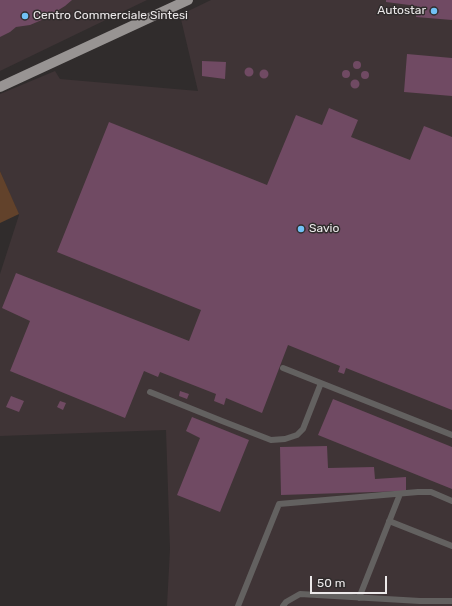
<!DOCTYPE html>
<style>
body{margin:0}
#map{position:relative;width:452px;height:606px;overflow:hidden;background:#302c2c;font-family:Rubik,sans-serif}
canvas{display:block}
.scale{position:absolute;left:310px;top:576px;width:77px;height:18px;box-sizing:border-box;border:2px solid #ece9ea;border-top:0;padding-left:5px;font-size:12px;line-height:14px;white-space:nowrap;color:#ece9ea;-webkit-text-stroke:3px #302c2c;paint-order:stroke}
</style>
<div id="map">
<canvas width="452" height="606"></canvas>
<div class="scale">50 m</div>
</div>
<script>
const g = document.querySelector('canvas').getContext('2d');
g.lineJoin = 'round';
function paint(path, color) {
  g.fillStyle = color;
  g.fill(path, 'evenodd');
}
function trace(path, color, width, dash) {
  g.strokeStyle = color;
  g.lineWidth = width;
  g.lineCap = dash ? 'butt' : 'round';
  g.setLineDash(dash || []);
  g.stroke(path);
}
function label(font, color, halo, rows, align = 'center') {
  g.font = font + ' Rubik,sans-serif';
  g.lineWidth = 3;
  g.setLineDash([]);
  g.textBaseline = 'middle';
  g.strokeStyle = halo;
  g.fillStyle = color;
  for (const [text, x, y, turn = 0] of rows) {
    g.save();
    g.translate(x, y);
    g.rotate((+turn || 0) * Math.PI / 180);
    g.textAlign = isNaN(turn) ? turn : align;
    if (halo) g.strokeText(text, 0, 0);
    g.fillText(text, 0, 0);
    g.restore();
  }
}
paint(new Path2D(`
 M 0,0 L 147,0 L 0,71 Z
 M 211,0 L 452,0 L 452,606 L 167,606 L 170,549 L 166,430 L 0,436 L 0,274 L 19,215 L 0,171 L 0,94 L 55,71 L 60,79 L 198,91 L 180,15 Z`), '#3f3436');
paint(new Path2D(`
 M 0,171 L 19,214 L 0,223 Z`), '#62422b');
paint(new Path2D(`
 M 0,0 L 72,0 L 65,6 L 44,19 L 30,25 L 16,27 L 10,32 L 0,37 Z
 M 386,0 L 452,0 L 452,20 L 416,17 L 417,6 L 386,2 Z
 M 407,54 L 452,58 L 452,96 L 404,92 Z
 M353 65a4 4 0 1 1 8 0a4 4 0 1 1-8 0Z
 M 202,61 L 226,62 L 225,79 L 202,76 Z
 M244.5 72a4.5 4.5 0 1 1 9 0a4.5 4.5 0 1 1-9 0Z
 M259.5 74a4.5 4.5 0 1 1 9 0a4.5 4.5 0 1 1-9 0Z
 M342 74a4 4 0 1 1 8 0a4 4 0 1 1-8 0Z
 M361 75a4 4 0 1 1 8 0a4 4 0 1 1-8 0Z
 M350.5 84a4.5 4.5 0 1 1 9 0a4.5 4.5 0 1 1-9 0Z
 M 329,108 L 358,120 L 351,137 L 410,160 L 424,126 L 452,137 L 452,410 L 346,368 L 344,374 L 338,372 L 340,366 L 288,345 L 262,413 L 226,398 L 224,405 L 214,401 L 216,394 L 160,372 L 158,377 L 144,371 L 125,418 L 10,371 L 30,321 L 2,308 L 16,273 L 189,341 L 201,310 L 57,252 L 109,122 L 267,185 L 296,115 L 322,125 Z
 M 180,391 L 189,394 L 187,399 L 179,396 Z
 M 11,396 L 24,401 L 19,412 L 6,407 Z
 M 333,399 L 452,447 L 452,489 L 318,435 Z
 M 60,401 L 66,403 L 63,410 L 57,407 Z
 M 192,417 L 249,440 L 220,512 L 177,495 L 200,438 L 186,431 Z
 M 327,446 L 328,468 L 374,467 L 375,479 L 406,477 L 406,491 L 281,495 L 280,447 Z`), '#704a63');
trace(new Path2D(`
 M 283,368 L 452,435
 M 150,392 L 222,421 L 271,440 L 285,439 L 297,435 L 303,429 L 321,383
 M 389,521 L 452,546
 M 359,598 L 400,494
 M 238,606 L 279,504 L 418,492 L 431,492 L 452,501
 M 283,606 L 286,602 L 300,594 L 420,601 L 452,601`), '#636160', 6);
trace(new Path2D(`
 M 0,87 L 188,0`), '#989493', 10);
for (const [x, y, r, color] of [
 [434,11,4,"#71c1f5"],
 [25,16,4,"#71c1f5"],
 [301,229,4,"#71c1f5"]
]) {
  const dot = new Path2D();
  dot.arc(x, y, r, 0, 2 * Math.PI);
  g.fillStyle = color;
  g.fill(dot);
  trace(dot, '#302c2c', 1.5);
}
label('12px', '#ece9ea', '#302c2c', [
 ["Autostar",426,11,"right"],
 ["Centro Commerciale Sintesi",33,16],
 ["Savio",309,229]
], 'left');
</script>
